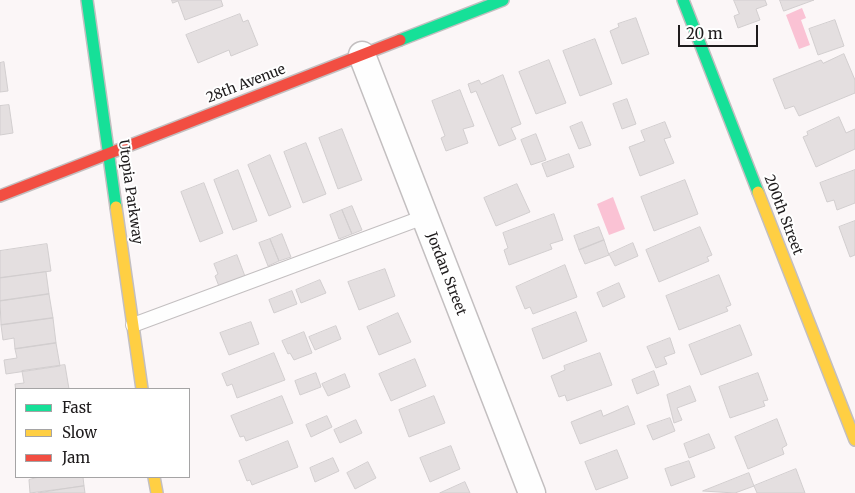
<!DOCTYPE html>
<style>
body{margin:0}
#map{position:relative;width:855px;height:493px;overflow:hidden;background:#fbf6f7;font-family:Merriweather,serif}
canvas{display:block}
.legend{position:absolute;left:15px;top:388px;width:175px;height:90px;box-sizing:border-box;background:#fff;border:1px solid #a5a4a5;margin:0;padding:6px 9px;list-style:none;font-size:15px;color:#1f1c1d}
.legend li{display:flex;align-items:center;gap:10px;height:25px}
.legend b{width:25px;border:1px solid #a5a4a5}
.scale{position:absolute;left:678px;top:25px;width:80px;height:22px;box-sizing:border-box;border:2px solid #1f1c1d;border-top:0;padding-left:6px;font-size:15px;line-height:18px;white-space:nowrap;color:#1f1c1d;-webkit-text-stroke:4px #fff;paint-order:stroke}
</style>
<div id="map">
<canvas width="855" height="493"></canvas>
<ul class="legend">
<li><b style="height:6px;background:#16e098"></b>Fast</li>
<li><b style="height:6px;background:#ffcf43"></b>Slow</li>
<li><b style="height:6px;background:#f24e42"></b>Jam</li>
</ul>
<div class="scale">20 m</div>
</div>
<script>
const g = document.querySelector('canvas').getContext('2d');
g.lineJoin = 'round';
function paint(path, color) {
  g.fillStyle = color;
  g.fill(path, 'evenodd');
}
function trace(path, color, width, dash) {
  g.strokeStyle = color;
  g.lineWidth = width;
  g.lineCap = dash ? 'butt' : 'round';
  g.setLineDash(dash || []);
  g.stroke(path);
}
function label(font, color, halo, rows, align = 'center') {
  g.font = font + ' Merriweather,serif';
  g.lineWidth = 4;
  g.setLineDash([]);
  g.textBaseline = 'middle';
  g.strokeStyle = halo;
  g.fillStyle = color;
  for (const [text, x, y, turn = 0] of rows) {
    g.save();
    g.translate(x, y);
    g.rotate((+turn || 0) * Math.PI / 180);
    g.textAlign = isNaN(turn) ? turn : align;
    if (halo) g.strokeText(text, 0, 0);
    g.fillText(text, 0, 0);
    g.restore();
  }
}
paint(new Path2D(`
 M 802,8 L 806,18 L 801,20 L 810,45 L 799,49 L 786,15 Z
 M 613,197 L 625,229 L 609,235 L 597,204 Z`), '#fac2d4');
const building = new Path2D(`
 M 172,0 L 221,0 L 223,6 L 185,20 L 178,1 L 173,3 Z
 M 734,0 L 765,0 L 767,5 L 756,9 L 760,20 L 738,28 L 734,16 L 739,14 Z
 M 780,0 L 814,0 L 784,11 Z
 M 240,14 L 243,22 L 248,20 L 258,45 L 231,56 L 229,50 L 198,63 L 186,35 Z
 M 636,18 L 649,54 L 622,64 L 610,31 L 619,27 L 618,24 Z
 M 835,20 L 844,46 L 818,55 L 809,29 Z
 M 595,39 L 612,84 L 580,96 L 563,51 Z
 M 844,54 L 855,80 L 855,93 L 799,116 L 794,106 L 785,109 L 773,79 L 821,60 L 823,63 Z
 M 549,60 L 566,103 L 536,114 L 519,72 Z
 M 4,62 L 8,91 L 0,92 L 0,63 Z
 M 503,75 L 521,124 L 511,128 L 516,139 L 499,146 L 476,91 L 471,93 L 468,84 L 479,80 L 481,84 Z
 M 460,90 L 474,126 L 463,129 L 468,143 L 446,151 L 441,138 L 445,136 L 432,101 Z
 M 627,99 L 636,124 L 622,129 L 613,104 Z
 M 9,105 L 13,133 L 0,135 L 0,106 Z
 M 839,117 L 846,133 L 855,129 L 855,149 L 816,167 L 803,137 L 808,135 L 807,132 Z
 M 582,122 L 591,145 L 579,149 L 570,127 Z
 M 665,122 L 671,137 L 664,139 L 674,163 L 640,176 L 629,147 L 645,141 L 641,131 Z
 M 342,129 L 362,180 L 338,189 L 319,138 Z
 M 536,134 L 546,160 L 531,165 L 521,140 Z
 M 306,143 L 326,194 L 303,203 L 284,152 Z
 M 569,154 L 574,167 L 547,177 L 542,164 Z
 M 270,155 L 291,207 L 269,216 L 248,165 Z
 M 238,170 L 257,221 L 233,230 L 214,180 Z
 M 855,170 L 855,203 L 837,210 L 834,200 L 827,202 L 820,183 Z
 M 685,180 L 698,214 L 654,231 L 641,197 Z
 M 204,183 L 223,233 L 200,242 L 181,192 Z
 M 517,184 L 530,212 L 496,226 L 484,198 Z
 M 352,206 L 362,230 L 352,234 L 342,210 Z
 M 342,210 L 352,234 L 339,239 L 330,215 Z
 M 554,214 L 563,240 L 550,244 L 552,249 L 509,265 L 504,250 L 508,248 L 503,233 Z
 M 855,221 L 855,255 L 850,257 L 839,227 Z
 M 599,227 L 604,240 L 579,250 L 574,236 Z
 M 700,227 L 712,255 L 707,257 L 709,261 L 659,282 L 646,250 Z
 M 282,234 L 291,257 L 279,261 L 270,239 Z
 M 270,239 L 279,261 L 268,266 L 259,243 Z
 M 604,240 L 609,255 L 585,264 L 579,250 Z
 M 633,243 L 638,256 L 615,266 L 609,254 Z
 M 47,244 L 51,271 L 0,278 L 0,251 Z
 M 237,255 L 246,279 L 220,289 L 215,276 L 218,274 L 214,264 Z
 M 565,265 L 577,297 L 533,314 L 530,307 L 525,309 L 516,287 Z
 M 385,269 L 395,296 L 359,310 L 348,282 Z
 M 46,272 L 49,294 L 0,301 L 0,278 Z
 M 719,275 L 731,305 L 726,307 L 728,311 L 679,330 L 666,296 Z
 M 320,280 L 326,293 L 301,303 L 296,290 Z
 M 619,283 L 625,297 L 603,307 L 597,293 Z
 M 292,291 L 297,304 L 274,313 L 269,300 Z
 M 49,294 L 53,318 L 1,325 L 0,301 Z
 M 576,312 L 587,341 L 543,359 L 532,329 Z
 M 398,313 L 411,342 L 379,355 L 367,327 Z
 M 53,318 L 56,343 L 15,349 L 14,338 L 3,340 L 1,325 Z
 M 251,322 L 259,344 L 229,355 L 220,333 Z
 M 740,325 L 752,355 L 701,375 L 689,345 Z
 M 336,326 L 341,339 L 315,350 L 309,337 Z
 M 304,332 L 312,353 L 294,360 L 290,353 L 288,354 L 282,341 Z
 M 670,338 L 675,353 L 664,357 L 667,364 L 656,368 L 647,347 Z
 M 56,343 L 60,366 L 6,374 L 4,360 L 17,358 L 15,349 Z
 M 274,353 L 285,380 L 237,398 L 232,384 L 227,386 L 222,374 Z
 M 600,353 L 612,385 L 567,401 L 565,395 L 559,397 L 551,376 L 565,370 L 564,366 Z
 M 415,359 L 426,386 L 391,401 L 379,374 Z
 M 65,365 L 69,389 L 16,389 L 16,393 L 15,384 L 24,383 L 22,371 Z
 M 654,371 L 659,385 L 637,394 L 632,380 Z
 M 316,373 L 321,387 L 300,395 L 295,381 Z
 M 758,373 L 768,400 L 763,401 L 765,406 L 730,418 L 719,387 Z
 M 345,374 L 350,387 L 328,396 L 322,384 Z
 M 690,386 L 696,401 L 677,408 L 682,420 L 674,423 L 667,395 Z
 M 282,396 L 293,423 L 246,441 L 244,436 L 240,437 L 231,416 Z
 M 434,396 L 445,423 L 409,437 L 399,410 Z
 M 628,406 L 635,424 L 580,444 L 571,422 L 601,410 L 603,416 Z
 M 327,416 L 332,427 L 311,437 L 306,425 Z
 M 670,418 L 675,431 L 653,440 L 647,426 Z
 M 777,419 L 787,445 L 782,448 L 784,454 L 748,469 L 735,437 Z
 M 356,420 L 362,433 L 340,443 L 334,430 Z
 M 709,434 L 715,448 L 689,458 L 684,444 Z
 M 288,441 L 298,467 L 252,485 L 250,480 L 247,481 L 239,461 Z
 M 451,446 L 460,469 L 430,482 L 420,458 Z
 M 617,450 L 628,478 L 596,490 L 585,462 Z
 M 333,458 L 339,471 L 315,482 L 310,468 Z
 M 689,461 L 695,477 L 671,486 L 665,469 Z
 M 368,462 L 376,478 L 355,489 L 347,473 Z
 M 796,469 L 805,493 L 757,493 L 754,486 Z
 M 749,473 L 754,486 L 735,493 L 703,491 Z
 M 39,477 L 83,477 L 84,486 L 30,493 L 29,480 Z
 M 465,482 L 470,493 L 440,493 Z
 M 84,486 L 85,493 L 38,493 Z`);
paint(building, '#e4dfe0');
trace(building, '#d2cecf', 1);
const lane = new Path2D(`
 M 133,325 L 424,217`);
const street = new Path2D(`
 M 362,55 L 532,493`);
const fast = new Path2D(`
 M 87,0 L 116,207
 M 683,0 L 758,192
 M 400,40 L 503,0`);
const slow = new Path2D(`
 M 758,192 L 855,440
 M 116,207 L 142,389
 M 154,477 L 157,493`);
const jam = new Path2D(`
 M 0,196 L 400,40`);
trace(lane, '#c3bfc0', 16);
trace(street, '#c3bfc0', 29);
trace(fast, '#c3bfc0', 14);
trace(slow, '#c3bfc0', 14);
trace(jam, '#c3bfc0', 14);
trace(lane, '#fefefe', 14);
trace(street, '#fefefe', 26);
trace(fast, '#16e098', 11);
trace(slow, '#ffcf43', 11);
trace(jam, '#f24e42', 11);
label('14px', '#1f1c1d', '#fff', [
 ["28th Avenue",246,84,-21],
 ["Utopia Parkway",130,192,82],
 ["200th Street",783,215,69],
 ["Jordan Street",446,274,69]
]);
</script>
